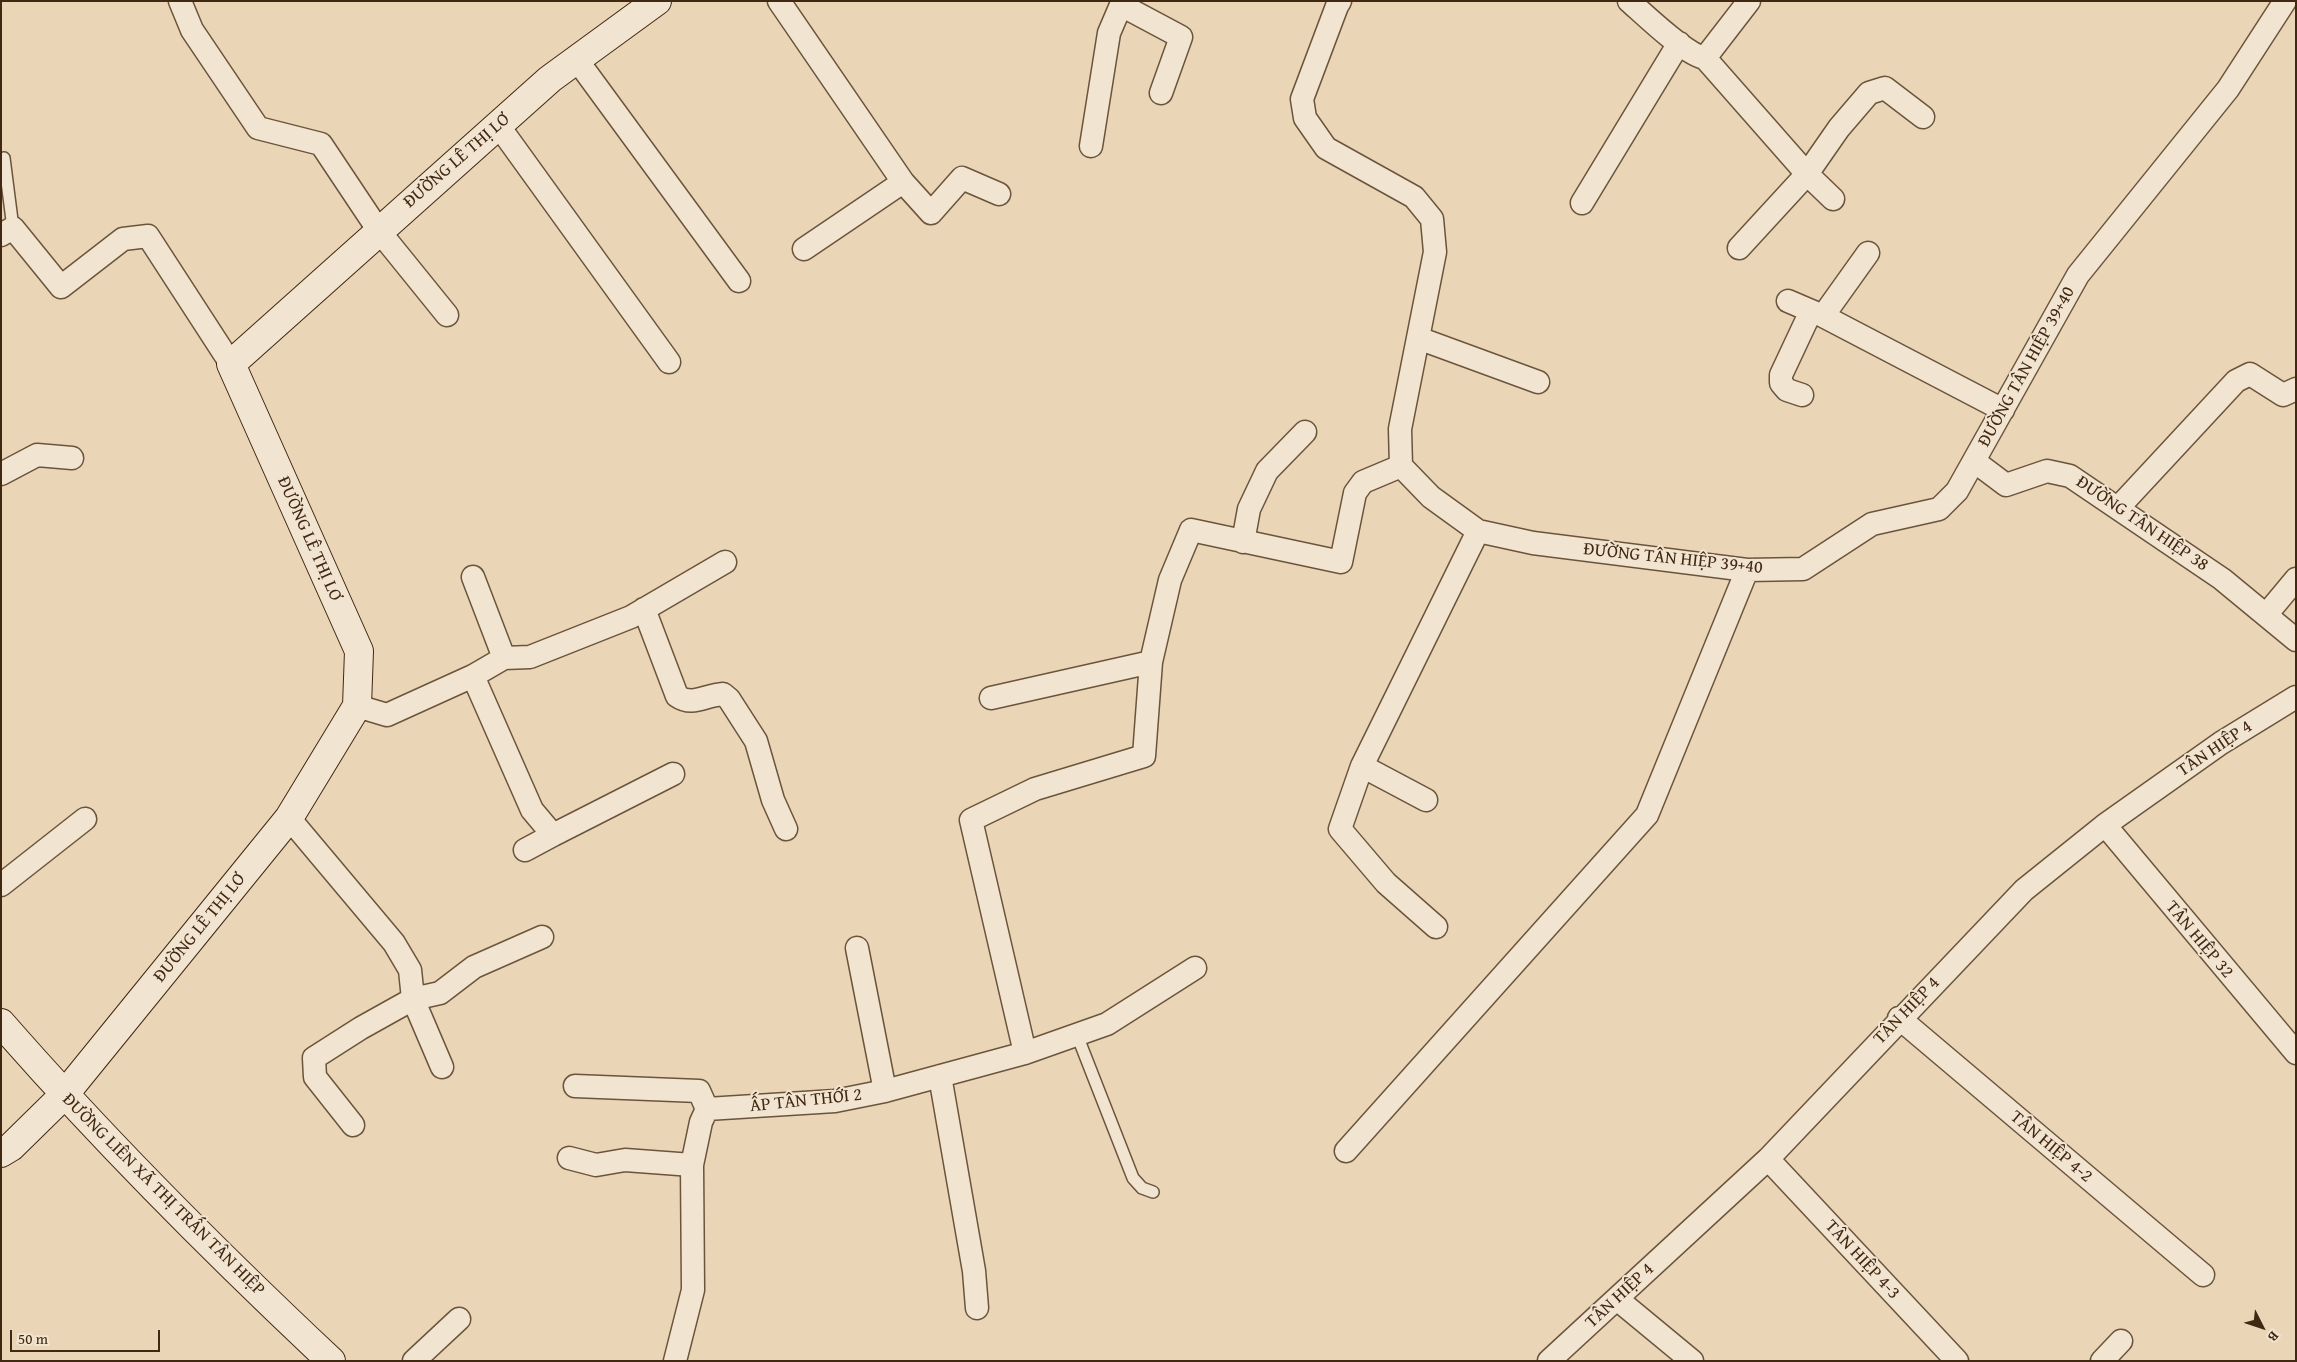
<!DOCTYPE html>
<meta charset="utf-8">
<style>
body{margin:0}
#map{position:relative;width:2297px;height:1362px;overflow:hidden;background:#ead6b6;font-family:"Gentium Book Plus",serif}
canvas{display:block}
.frame{position:absolute;inset:0;border:2px solid #412813;pointer-events:none}
.north{position:absolute;left:2237px;top:1302px;width:50px;height:50px;-webkit-text-stroke:4px #f1e4d0;paint-order:stroke;rotate:131deg;font-size:14px;font-weight:700;line-height:20px;text-align:center;color:#412813}
.north::after{content:'';display:block;margin:auto;width:18px;height:22px;background:#412813;clip-path:polygon(50% 0,100% 100%,50% 72%,0 100%)}
.scale{position:absolute;left:10px;top:1330px;width:150px;height:22px;box-sizing:border-box;border:2px solid #412813;border-top:0;padding-left:6px;font-size:15px;line-height:18px;white-space:nowrap;color:#412813;-webkit-text-stroke:4px #f1e4d0;paint-order:stroke}
</style>
<div id="map">
<canvas width="2297" height="1362"></canvas>
<div class="frame"></div>
<div class="north">B</div>
<div class="scale">50 m</div>
</div>
<script>
const g = document.querySelector('canvas').getContext('2d');
g.lineJoin = 'round';
function trace(path, color, width, dash) {
  g.strokeStyle = color;
  g.lineWidth = width;
  g.lineCap = dash ? 'butt' : 'round';
  g.setLineDash(dash || []);
  g.stroke(path);
}
function label(font, color, halo, rows, align = 'center') {
  g.font = font + ' "Gentium Book Plus",serif';
  g.lineWidth = 4;
  g.setLineDash([]);
  g.textBaseline = 'middle';
  g.strokeStyle = halo;
  g.fillStyle = color;
  for (const [text, x, y, turn = 0] of rows) {
    g.save();
    g.translate(x, y);
    g.rotate((+turn || 0) * Math.PI / 180);
    g.textAlign = isNaN(turn) ? turn : align;
    if (halo) g.strokeText(text, 0, 0);
    g.fillText(text, 0, 0);
    g.restore();
  }
}
const lane = new Path2D(`
 M 4,158 L 13,228
 M 1077,1035 L 1133,1178 L 1142,1188 L 1153,1192`);
const street = new Path2D(`
 M 180,1 L 192,30 L 258,128 L 321,144 L 379,231 L 447,315
 M 779,1 L 903,182 L 931,213 L 962,178 L 999,194
 M 1340,1 L 1337,6 L 1302,99 L 1305,118 L 1326,148 L 1414,197 L 1432,219 L 1435,252 L 1400,429 L 1401,466 L 1431,497 L 1478,531 L 1533,543 L 1747,570 L 1803,569 L 1872,524 L 1939,509 L 1957,491 L 2078,275 L 2228,89 L 2285,1
 M 1629,1 C 1645,15 1686,55 1705,58 L 1749,1
 M 1705,58 L 1807,174 L 1833,199
 M 577,60 L 739,281
 M 498,125 L 669,362
 M 1091,146 L 1109,33 L 1121,5 L 1181,37 L 1161,93
 M 1582,203 L 1679,43
 M 1,235 L 13,228 L 61,287 L 123,239 L 148,236 L 231,364
 M 1739,248 L 1807,174 L 1839,128 L 1869,93 L 1885,88 L 1923,117
 M 804,249 L 903,182
 M 1788,301 L 1823,316 L 2003,410
 M 1823,316 L 1868,253
 M 1418,338 L 1538,382
 M 1802,395 L 1787,390 L 1781,383 L 1781,375 L 1811,311
 M 1974,461 L 2006,485 L 2047,471 L 2070,476 L 2222,579 L 2296,640
 M 1,474 L 37,455 L 72,458
 M 2118,508 L 2236,381 L 2250,374 L 2283,395 L 2296,389
 M 1243,542 L 1249,509 L 1267,471 L 1305,432
 M 644,609 L 677,696 C 693,707 705,695 723,694 L 729,699 L 756,741 L 773,800 L 786,829
 M 2266,615 L 2296,579
 M 504,658 L 530,657 L 631,617 L 725,562
 M 473,676 L 532,810 L 553,835 L 673,774
 M 991,698 L 1151,662
 M 357,706 L 387,715 L 473,676 L 504,658 L 473,577
 M 1362,766 L 1426,800
 M 289,818 L 394,943 L 410,970 L 413,999 L 442,1067
 M 2105,825 L 2296,1053
 M 525,850 L 553,835
 M 1,885 L 85,819
 M 1436,927 L 1386,883 L 1340,829 L 1362,766 L 1478,531
 M 857,948 L 885,1091
 M 1899,1018 L 2203,1275
 M 1025,1053 L 971,820 L 1035,789 L 1144,756 L 1151,662 L 1170,580 L 1191,530 L 1341,562 L 1355,493 L 1363,482 L 1401,466
 M 940,1076 L 974,1271 L 977,1308
 M 575,1086 L 699,1091 L 707,1109
 M 353,1125 L 315,1077 L 314,1058 L 361,1028 L 413,999 L 440,993 L 474,967 L 542,937
 M 1346,1151 L 1647,815 L 1747,570
 M 569,1158 L 596,1165 L 625,1160 L 692,1165
 M 1768,1159 L 1957,1361
 M 1617,1299 L 1692,1361
 M 414,1361 L 459,1319
 M 675,1361 L 693,1290 L 692,1165 L 701,1122 L 707,1109 L 835,1101 L 885,1091 L 1025,1053 L 1107,1024 L 1195,968
 M 1549,1361 L 1768,1159 L 2024,890 L 2105,825 L 2221,743 L 2296,697
 M 2102,1361 L 2121,1341`);
const secondary = new Path2D(`
 M 1,1023 C 105,1142 216,1253 331,1361
 M 1,1153 L 11,1147 L 64,1095 L 289,818 L 357,706 L 359,651 L 231,364 L 550,79 L 657,1`);
trace(lane, '#6b543c', 14);
trace(street, '#6b543c', 25);
trace(secondary, '#412813', 30);
trace(lane, '#f1e4d0', 11);
trace(street, '#f1e4d0', 22);
trace(secondary, '#f1e4d0', 28);
label('18px', '#412813', '#f1e4d0', [
 ["ĐƯỜNG LÊ THỊ LƠ",457,161,-41],
 ["ĐƯỜNG TÂN HIỆP 39+40",2027,367,-61],
 ["ĐƯỜNG TÂN HIỆP 38",2142,524,34],
 ["ĐƯỜNG LÊ THỊ LƠ",309,539,66],
 ["ĐƯỜNG TÂN HIỆP 39+40",1673,559,6],
 ["TÂN HIỆP 4",2215,749,-34],
 ["ĐƯỜNG LÊ THỊ LƠ",200,928,-51],
 ["TÂN HIỆP 32",2199,940,50],
 ["TÂN HIỆP 4",1907,1011,-46],
 ["ẤP TÂN THỚI 2",806,1101,-6],
 ["TÂN HIỆP 4-2",2051,1147,40],
 ["ĐƯỜNG LIÊN XÃ THỊ TRẤN TÂN HIỆP",163,1195,45],
 ["TÂN HIỆP 4-3",1862,1260,47],
 ["TÂN HIỆP 4",1620,1296,-43]
]);
</script>
